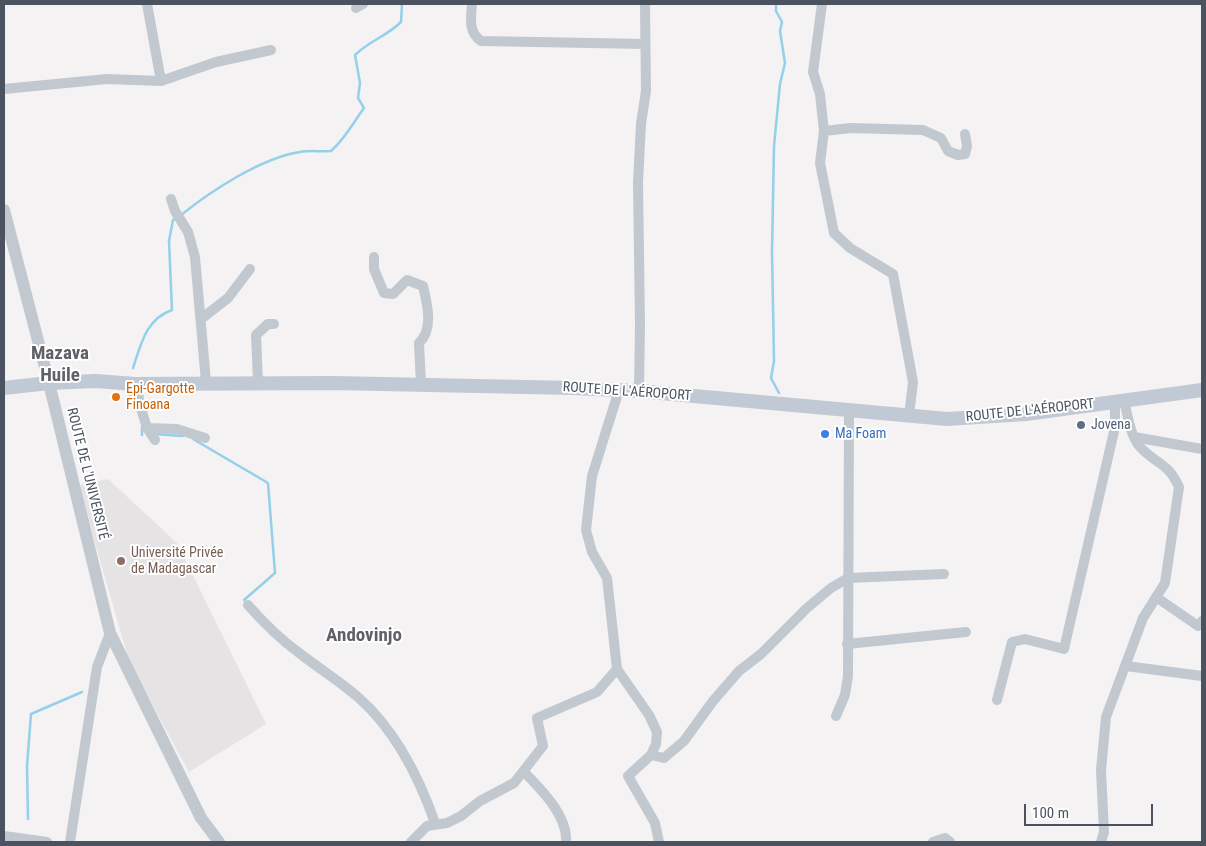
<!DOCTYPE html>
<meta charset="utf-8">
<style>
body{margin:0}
#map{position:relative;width:1206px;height:846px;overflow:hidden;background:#f4f2f2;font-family:"Roboto Condensed",sans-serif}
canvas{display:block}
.frame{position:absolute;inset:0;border:5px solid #4a535f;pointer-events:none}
.scale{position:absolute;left:1024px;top:804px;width:129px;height:22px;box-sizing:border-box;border:2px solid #4a535f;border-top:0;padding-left:6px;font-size:15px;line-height:18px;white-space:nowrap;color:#4a535f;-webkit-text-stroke:4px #fff;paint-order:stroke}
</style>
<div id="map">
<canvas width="1206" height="846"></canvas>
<div class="frame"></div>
<div class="scale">100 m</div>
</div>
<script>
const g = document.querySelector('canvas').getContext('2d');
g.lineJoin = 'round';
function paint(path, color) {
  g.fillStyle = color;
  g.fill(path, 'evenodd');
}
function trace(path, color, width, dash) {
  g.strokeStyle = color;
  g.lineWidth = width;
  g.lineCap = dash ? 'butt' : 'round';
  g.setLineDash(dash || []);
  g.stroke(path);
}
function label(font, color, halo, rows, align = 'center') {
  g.font = font + ' "Roboto Condensed",sans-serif';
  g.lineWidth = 4;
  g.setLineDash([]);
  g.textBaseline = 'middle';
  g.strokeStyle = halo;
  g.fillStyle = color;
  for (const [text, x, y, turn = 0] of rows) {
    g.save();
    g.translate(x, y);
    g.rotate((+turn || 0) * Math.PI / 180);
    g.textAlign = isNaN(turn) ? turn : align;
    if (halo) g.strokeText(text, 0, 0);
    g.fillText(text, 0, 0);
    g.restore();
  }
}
paint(new Path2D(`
 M 108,479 L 177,543 L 266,724 L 189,772 L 130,664 L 87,516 L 80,485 Z`), '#e5e3e4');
trace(new Path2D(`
 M 776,4 L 776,11 L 782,22 L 780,31 L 785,63 L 780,84 L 774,146 L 772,252 L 774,361 L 771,378 L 779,393
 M 181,215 C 211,191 261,158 300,152 C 310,150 321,152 331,151 C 345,139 353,123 364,108 L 358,98 L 360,83 L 355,55 C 369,41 387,36 401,22 L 402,4
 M 133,368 C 141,344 146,319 172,310 L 169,241 L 173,220 L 176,218
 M 130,395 L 137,410
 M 154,434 L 183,436
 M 142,435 L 142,427
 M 193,439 L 268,483 L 275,573 L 244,600
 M 28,819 L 27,766 L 31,714 L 82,692`), '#94d0e9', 2.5);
trace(new Path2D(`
 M 147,4 L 161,81
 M 472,4 C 471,18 468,32 481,41 L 645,44
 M 822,4 L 813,72 L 820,94 L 824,131 L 820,163 L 834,233 L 850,248 L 893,274 L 913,382 L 909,416
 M 356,8 L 363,4
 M 4,89 L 107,79 L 161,81 L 216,62 L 271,50
 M 824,131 L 851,128 L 923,130 L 941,138 L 948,151 L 958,155 L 965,154 L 967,146 L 965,134
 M 171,199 L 175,211 L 188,232 L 195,257 L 206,382
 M 374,257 L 374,269 L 384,293 L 393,294 L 407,280 L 423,286 C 427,303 434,329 419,343 L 421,384
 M 201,319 L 228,298 L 250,269
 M 258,383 L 256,335 L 268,324 L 274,324
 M 138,384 L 139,402 L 147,428 L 177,429 L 205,438
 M 619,390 L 592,476 L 586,530 L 592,552 L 607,578 L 617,669 L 649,715 L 657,732 L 656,744 L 651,755 L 628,776 L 655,823 L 659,842
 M 639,391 L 640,325 L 638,182 L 641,124 L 646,91 L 645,4
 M 147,428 L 155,440
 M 1134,437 L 1202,449
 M 1156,597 L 1198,626 L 1202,621
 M 248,605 C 263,622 280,639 298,652 C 318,668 340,681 359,698 C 396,731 419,777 435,823
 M 847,644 L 966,632
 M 1126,666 L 1202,676
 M 997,700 L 1012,642 L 1025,639 L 1064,649 L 1115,427 L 1115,402
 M 836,716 L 845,695 L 848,676 L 849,411
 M 651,755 L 664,758 L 684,741 L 713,701 L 739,671 L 761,654 L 807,608 L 831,588 L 848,578 L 944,574
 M 524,772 C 541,789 568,816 566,842
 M 4,836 L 47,842
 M 70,842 L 97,667 L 110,633
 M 411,842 L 427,826 L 447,823 L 461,816 L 480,801 L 514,783 L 543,746 L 537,718 L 597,692 L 617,669
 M 933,842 L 945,838 L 950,842
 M 1101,842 L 1104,832 L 1101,770 L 1106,717 L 1143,618 L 1165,583 L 1179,487 C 1168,463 1158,465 1141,448 C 1130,437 1128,415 1124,401`), '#c1c8d0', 10);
trace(new Path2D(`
 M 4,210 L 49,383 L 110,633 L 201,818 L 219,842`), '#c1c8d0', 12);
trace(new Path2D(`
 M 4,388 L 49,383 L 96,381 L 135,384 L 333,383 L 574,388 L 639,391 L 947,419 L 1026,414 L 1202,390`), '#c1c9d4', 14);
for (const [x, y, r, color] of [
 [116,397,5,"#e8710a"],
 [1081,425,5,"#5c6f8a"],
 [825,434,5,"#3f7fe0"],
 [121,561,5,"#8d6e63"]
]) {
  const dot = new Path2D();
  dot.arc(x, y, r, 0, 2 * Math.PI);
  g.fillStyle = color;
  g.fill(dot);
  trace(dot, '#fff', 2);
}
label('14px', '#c56008', '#fff', [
 ["Epi-Gargotte",126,389],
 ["Finoana",126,405]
], 'left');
label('14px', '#4a535f', '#fff', [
 ["ROUTE DE L'AÉROPORT",627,392,4],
 ["ROUTE DE L'AÉROPORT",1030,411,-6],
 ["ROUTE DE L'UNIVERSITÉ",87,474,76]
]);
label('14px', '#4e5e75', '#fff', [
 ["Jovena",1091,425]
], 'left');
label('14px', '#366cbe', '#fff', [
 ["Ma Foam",835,434]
], 'left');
label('14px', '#785e54', '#fff', [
 ["Université Privée",131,553],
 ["de Madagascar",131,569]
], 'left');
label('bold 19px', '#5f6167', '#fff', [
 ["Mazava",60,354],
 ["Huile",60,376],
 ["Andovinjo",364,636]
]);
</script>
